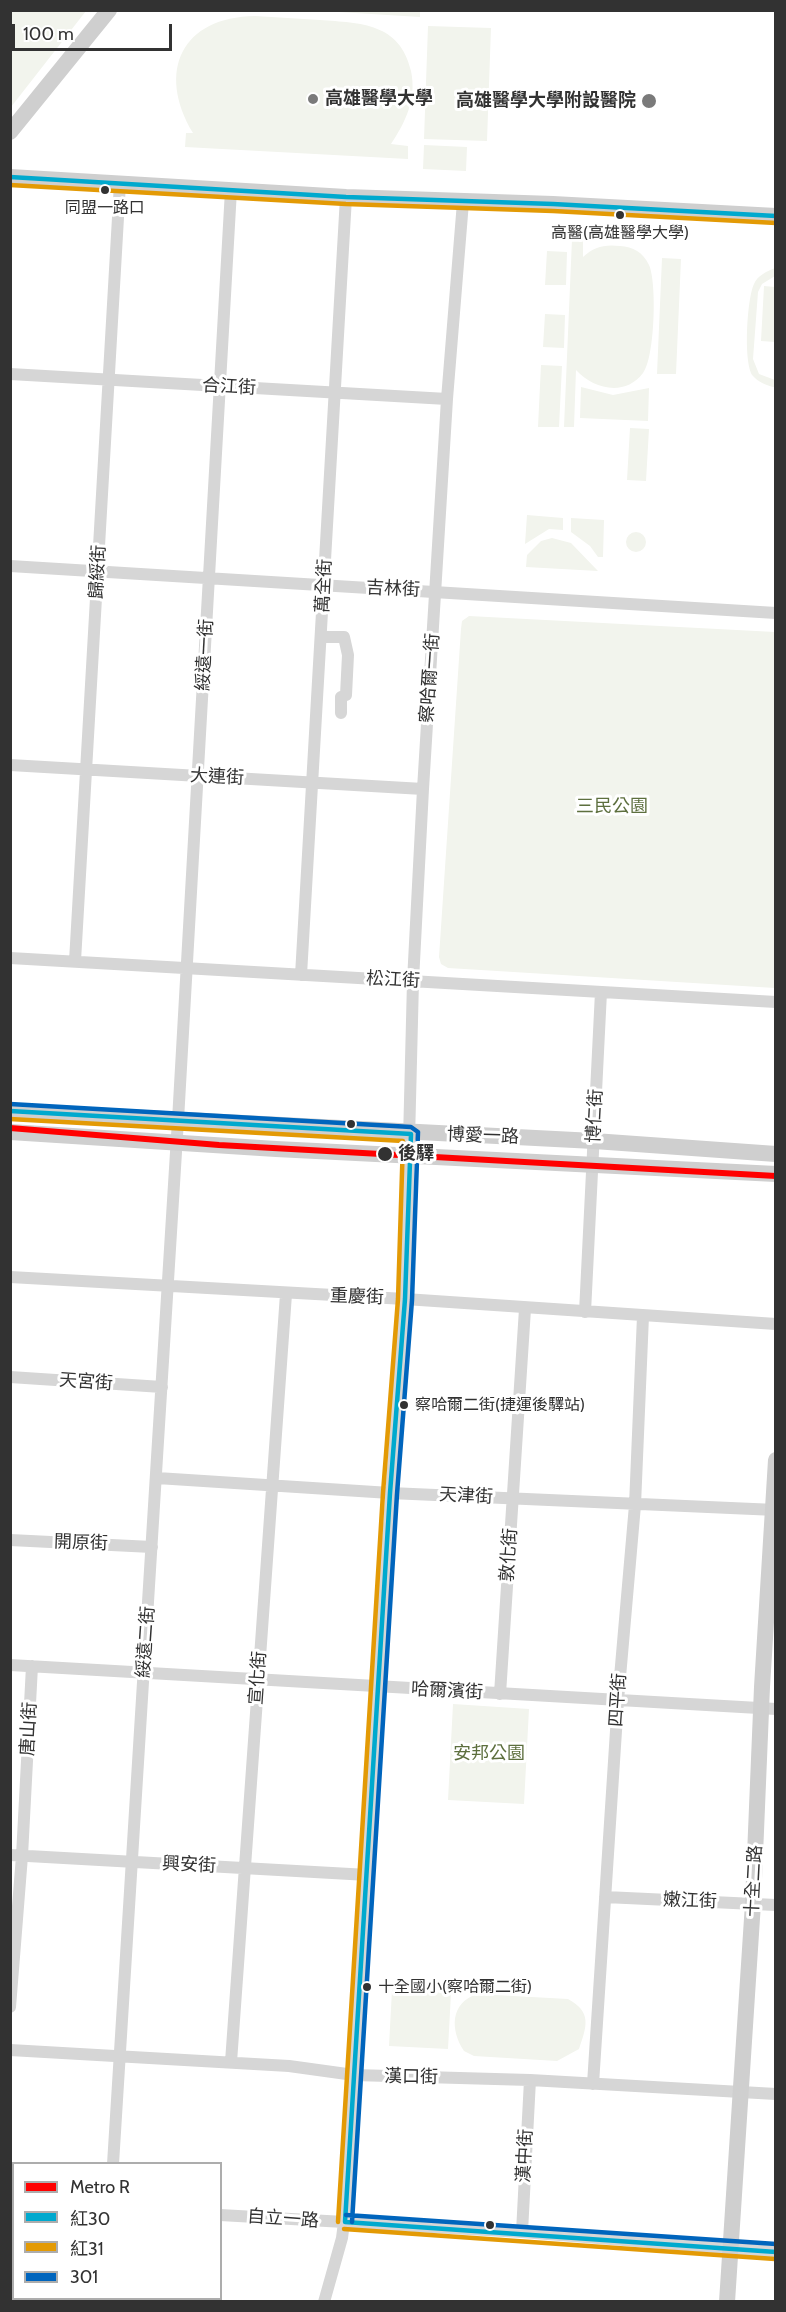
<!DOCTYPE html>
<meta charset="utf-8">
<style>
body{margin:0}
#map{position:relative;width:786px;height:2312px;overflow:hidden;background:#fff;font-family:Cabin,"Noto Sans TC",sans-serif}
canvas{display:block}
.frame{position:absolute;inset:0;border:12px solid #323232;pointer-events:none}
.legend{position:absolute;left:12px;top:2162px;width:210px;height:138px;box-sizing:border-box;background:#fff;border:2px solid #adadad;margin:0;padding:8px 10px;list-style:none;font-size:18px;color:#323232}
.legend li{display:flex;align-items:center;gap:12px;height:30px}
.legend b{width:30px;border:2px solid #adadad}
.scale{position:absolute;left:12px;top:24px;width:160px;height:27px;box-sizing:border-box;border:3px solid #323232;border-top:0;padding-left:8px;font-size:18px;line-height:21px;white-space:nowrap;color:#323232;-webkit-text-stroke:4px #fff;paint-order:stroke}
</style>
<div id="map">
<canvas width="786" height="2312"></canvas>
<div class="frame"></div>
<ul class="legend">
<li><b style="height:8px;background:#f00"></b>Metro R</li>
<li><b style="height:8px;background:#00a9ce"></b>紅30</li>
<li><b style="height:8px;background:#e39a05"></b>紅31</li>
<li><b style="height:8px;background:#0065bd"></b>301</li>
</ul>
<div class="scale">100 m</div>
</div>
<script>
const g = document.querySelector('canvas').getContext('2d');
g.lineJoin = 'round';
function paint(path, color) {
  g.fillStyle = color;
  g.fill(path, 'evenodd');
}
function trace(path, color, width, dash) {
  g.strokeStyle = color;
  g.lineWidth = width;
  g.lineCap = dash ? 'butt' : 'round';
  g.setLineDash(dash || []);
  g.stroke(path);
}
function label(font, color, halo, rows, align = 'center') {
  g.font = font + ' Cabin,"Noto Sans TC",sans-serif';
  g.lineWidth = 6;
  g.setLineDash([]);
  g.textBaseline = 'middle';
  g.strokeStyle = halo;
  g.fillStyle = color;
  for (const [text, x, y, turn = 0] of rows) {
    g.save();
    g.translate(x, y);
    g.rotate((+turn || 0) * Math.PI / 180);
    g.textAlign = isNaN(turn) ? turn : align;
    if (halo) g.strokeText(text, 0, 0);
    g.fillText(text, 0, 0);
    g.restore();
  }
}
paint(new Path2D(`
 M 11,10 L 86,11 L 11,107 L 10,11 Z
 M 306,10 L 420,10 L 420,17 Z
 M 255,16 C 277,17 298,19 320,20 C 361,23 400,23 411,71 C 417,99 405,123 391,144 L 408,146 L 408,159 L 185,147 L 186,133 L 193,133 C 156,71 182,17 255,16 Z
 M 428,26 L 491,28 L 487,141 L 424,139 Z
 M 424,145 L 467,147 L 466,171 L 423,169 Z
 M 572,239 L 583,240 L 583,257 C 594,247 604,244 620,246 C 633,247 643,252 649,265 C 657,282 655,358 643,373 C 625,397 593,389 576,370 L 574,427 L 564,427 Z
 M 547,251 L 567,252 L 566,285 L 545,285 Z
 M 662,258 L 681,259 L 676,374 L 657,374 Z
 M 775,268 L 775,276 L 762,284 L 758,292 L 753,359 L 759,374 L 775,380 L 775,387 L 773,387 C 766,385 758,382 753,376 C 743,364 747,298 754,284 C 757,276 767,271 775,268 Z
 M 764,286 L 775,287 L 775,342 L 761,341 Z
 M 545,314 L 565,315 L 564,348 L 543,347 Z
 M 541,365 L 562,366 L 559,427 L 538,427 Z
 M 581,387 L 613,395 L 649,388 L 648,421 L 580,418 Z
 M 630,428 L 649,429 L 646,481 L 627,480 Z
 M 527,515 L 563,518 L 563,530 L 549,529 L 525,544 Z
 M 571,518 L 604,520 L 603,557 L 598,557 L 590,546 L 571,532 Z
 M626 542a10 10 0 1 1 20 0a10 10 0 1 1-20 0Z
 M 552,538 L 571,543 L 598,571 L 526,567 L 527,555 L 541,541 Z
 M 469,616 L 775,632 L 775,988 L 448,968 L 441,964 L 439,957 L 461,629 L 462,621 Z
 M 453,1704 L 529,1709 L 524,1804 L 448,1800 Z
 M 392,1990 L 451,1993 L 448,2049 L 389,2046 Z
 M 477,1994 L 568,1999 C 592,2012 587,2026 579,2049 L 557,2061 L 474,2056 L 464,2051 C 450,2030 450,2003 477,1994 Z
 M 11,2244 L 13,2253 L 14,2298 L 60,2301 L 11,2301 Z`), '#f2f4ed');
trace(new Path2D(`
 M 10,374 L 447,399
 M 10,566 L 776,613
 M 321,637 L 344,637 L 348,655 L 346,695 L 341,697 L 341,713
 M 10,765 L 423,789
 M 10,958 L 776,1002
 M 75,961 L 120,183
 M 301,975 L 346,197
 M 10,1277 L 405,1299 L 776,1324
 M 585,1312 L 601,992
 M 10,1377 L 162,1387
 M 157,1478 L 390,1493 L 776,1510
 M 10,1540 L 152,1547
 M 10,1665 L 776,1709
 M 500,1694 L 525,1309
 M 10,1855 L 368,1875
 M 605,1897 L 776,1905
 M 10,2007 L 22,1856 L 32,1666
 M 10,2050 L 289,2066 L 354,2075 L 530,2080 L 776,2094
 M 231,2062 L 286,1294
 M 593,2084 L 618,1700 L 635,1505 L 643,1316
 M 113,2164 L 178,1120 L 231,190
 M 10,2202 L 14,2203
 M 220,2215 L 522,2232 L 776,2252
 M 522,2232 L 530,2080
 M 324,2302 L 342,2238 L 347,2199 L 379,1666 L 405,1299 L 413,981 L 423,789 L 447,399 L 463,202`), '#d6d6d6', 12);
trace(new Path2D(`
 M 10,132 L 109,10
 M 10,177 L 346,197 L 553,204 L 776,216
 M 10,1111 L 594,1141 L 776,1154
 M 10,1132 L 276,1149 L 776,1174
 M 727,2302 L 753,1903 L 762,1687 L 776,1460`), '#cfcfcf', 16);
trace(new Path2D(`
 M 10,177 L 346,197 L 553,204 L 776,216
 M 10,1111 L 411,1134 L 405,1299 L 390,1493 L 345,2222
 M 345,2222 L 776,2252`), '#00a9ce', 4.5);
trace(new Path2D(`
 M 10,185 L 346,204 L 553,211 L 776,223
 M 10,1119 L 403,1141 L 398,1299 L 383,1493 L 338,2222
 M 344,2229 L 775,2259`), '#e39a05', 4.5);
trace(new Path2D(`
 M 10,1104 L 411,1127 L 418,1132 L 412,1300 L 397,1494 L 352,2222
 M 346,2215 L 776,2244`), '#0065bd', 4.5);
trace(new Path2D(`
 M 10,1128 L 219,1145 L 776,1176`), '#f00', 6);
for (const [x, y, r, color] of [
 [313,99,6,"#7a7a7a"],
 [649,101,8,"#7a7a7a"],
 [105,190,5,"#323232"],
 [620,215,5,"#323232"],
 [351,1124,5,"#323232"],
 [385,1154,8,"#323232"],
 [404,1405,5,"#323232"],
 [367,1987,5,"#323232"],
 [490,2225,5,"#323232"]
]) {
  const dot = new Path2D();
  dot.arc(x, y, r, 0, 2 * Math.PI);
  g.fillStyle = color;
  g.fill(dot);
  trace(dot, '#fff', 2);
}
label('16px', '#323232', '#fff', [
 ["同盟一路口",105,208],
 ["高醫(高雄醫學大學)",620,233],
 ["察哈爾二街(捷運後驛站)",415,1405,"left"],
 ["十全國小(察哈爾二街)",378,1987,"left"]
]);
label('bold 18px', '#323232', '#fff', [
 ["高雄醫學大學",325,99],
 ["高雄醫學大學附設醫院",636,101,"right"]
], 'left');
label('18px', '#323232', '#fff', [
 ["合江街",229,387,3],
 ["歸綏街",98,572,-87],
 ["萬全街",324,586,-87],
 ["吉林街",393,589,3],
 ["綏遠一街",205,655,-87],
 ["察哈爾一街",430,678,-86],
 ["大連街",217,777,3],
 ["松江街",393,980,3],
 ["博仁街",595,1116,-87],
 ["博愛一路",483,1136,2],
 ["重慶街",357,1297,2],
 ["天宮街",86,1382,4],
 ["天津街",466,1496,3],
 ["開原街",81,1543,2],
 ["敦化街",509,1555,-86],
 ["綏遠二街",146,1642,-86],
 ["宣化街",258,1678,-86],
 ["哈爾濱街",447,1691,3],
 ["四平街",618,1700,-86],
 ["唐山街",29,1729,-87],
 ["興安街",189,1865,3],
 ["十全二路",754,1881,-87],
 ["嫩江街",690,1901,2],
 ["漢口街",411,2077,1],
 ["漢中街",525,2156,-87],
 ["自立一路",283,2219,4]
]);
label('18px', '#5d6f3e', '#fff', [
 ["三民公園",612,807],
 ["安邦公園",489,1754]
]);
label('bold 18px', '#323232', '#fff', [
 ["後驛",398,1154]
], 'left');
</script>
